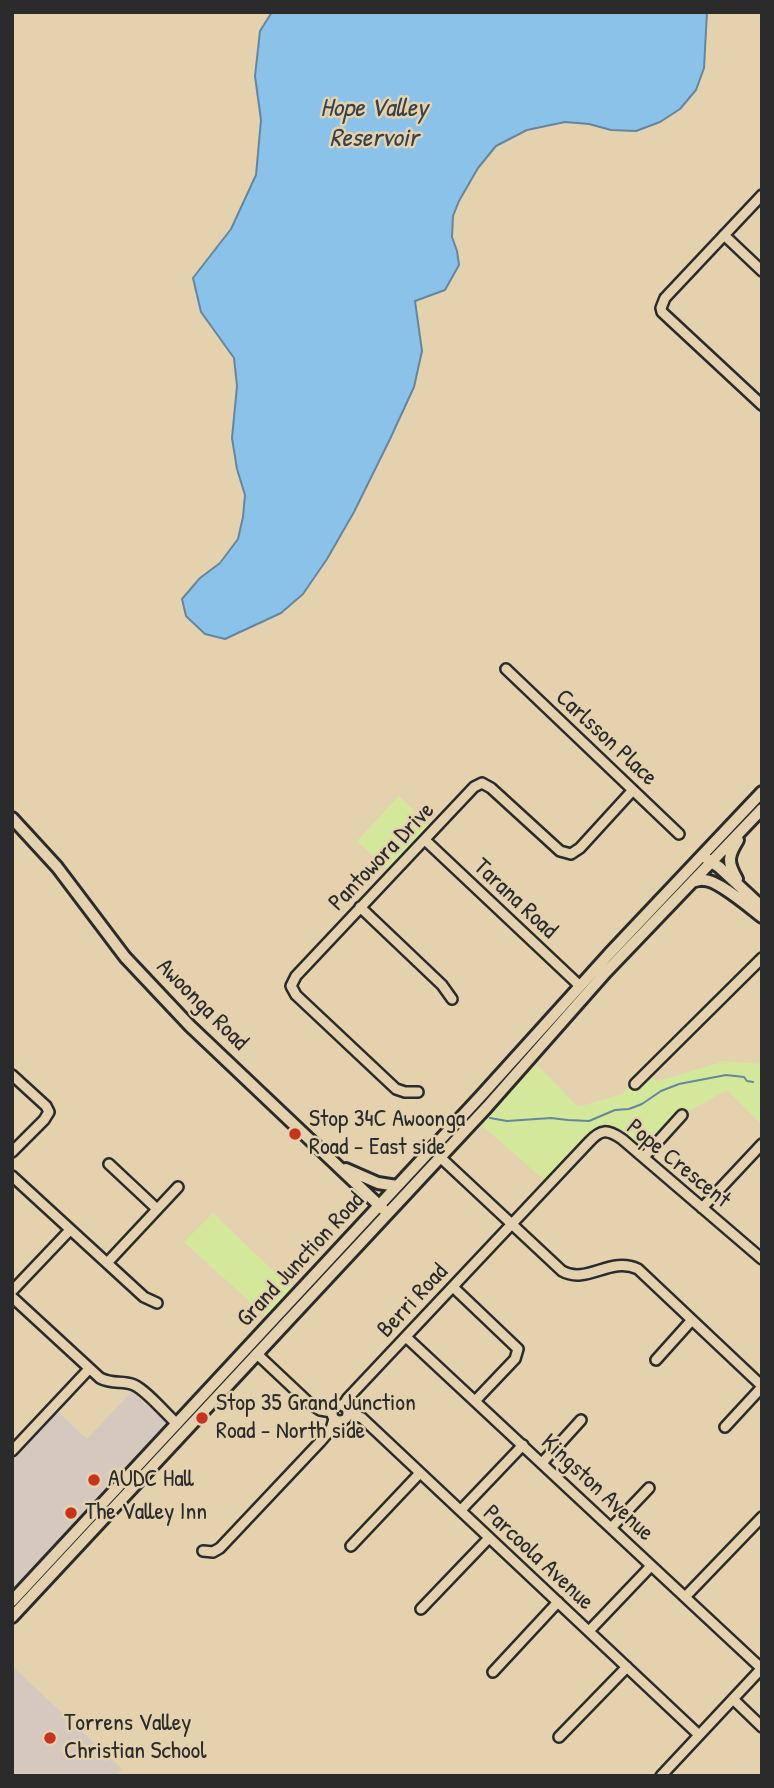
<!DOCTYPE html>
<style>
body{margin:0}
#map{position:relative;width:774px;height:1788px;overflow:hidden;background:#e4d2af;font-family:"Patrick Hand",sans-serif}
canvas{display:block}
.frame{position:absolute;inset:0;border:14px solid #2b2b2b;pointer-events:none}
</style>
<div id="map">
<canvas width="774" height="1788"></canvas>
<div class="frame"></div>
</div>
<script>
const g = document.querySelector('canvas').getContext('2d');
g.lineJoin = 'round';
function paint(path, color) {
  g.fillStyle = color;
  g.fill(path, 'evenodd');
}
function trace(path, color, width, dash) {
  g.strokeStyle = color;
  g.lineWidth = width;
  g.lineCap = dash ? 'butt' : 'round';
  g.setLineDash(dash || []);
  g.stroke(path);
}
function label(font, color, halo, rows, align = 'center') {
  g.font = font + ' "Patrick Hand",sans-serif';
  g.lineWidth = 5;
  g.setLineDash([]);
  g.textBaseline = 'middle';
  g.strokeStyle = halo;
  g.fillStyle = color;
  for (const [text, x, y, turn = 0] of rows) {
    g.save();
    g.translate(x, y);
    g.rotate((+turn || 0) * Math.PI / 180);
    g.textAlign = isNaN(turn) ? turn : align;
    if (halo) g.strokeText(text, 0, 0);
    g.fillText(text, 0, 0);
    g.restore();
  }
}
paint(new Path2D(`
 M 132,1391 L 169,1425 L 12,1592 L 12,1461 L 57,1411 L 87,1439 Z
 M 12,1666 L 122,1769 L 116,1776 L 12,1776 Z`), '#d5c9bf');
paint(new Path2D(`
 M 399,796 L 431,827 L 389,871 L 357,841 Z
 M 722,1061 L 762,1064 L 762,1125 L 727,1090 L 682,1115 L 644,1157 L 603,1131 L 549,1184 L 479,1123 L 537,1065 L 578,1107 L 623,1094 L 637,1074 L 658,1081 L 719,1063 Z
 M 213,1213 L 291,1288 L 266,1316 L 184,1242 Z`), '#d4e89c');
const water = new Path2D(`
 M 272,12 L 707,12 L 704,68 L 696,90 L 680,109 L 660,122 L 636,131 L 611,130 L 589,124 L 565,122 L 527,130 L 496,146 L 478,168 L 459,201 L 453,216 L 452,237 L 457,251 L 459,265 L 445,290 L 415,301 L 422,351 L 414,387 L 390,439 L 354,512 L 327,559 L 303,594 L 281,613 L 225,639 L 205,634 L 186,616 L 182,599 L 200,578 L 220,563 L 238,539 L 243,517 L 245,495 L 237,469 L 232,438 L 237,386 L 234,358 L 201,312 L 193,278 L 231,229 L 256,175 L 261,120 L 255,76 L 260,31 Z`);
paint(water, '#8bc2e9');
trace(water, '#65869d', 2);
trace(new Path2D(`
 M 490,1118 L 507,1121 L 551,1118 L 568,1120 L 589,1121 L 615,1110 L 629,1109 L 642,1104 L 661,1091 L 679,1084 L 726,1075 L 744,1077 L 747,1081 L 753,1082`), '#65869d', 2);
const minor = new Path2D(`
 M 762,195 L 665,298 L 661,308 L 662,312 L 762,405
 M 724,235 L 762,271
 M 506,669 L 679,834
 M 425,840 L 580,986
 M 360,907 L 442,985 L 452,999
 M 12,1075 L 46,1106 L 49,1112 L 44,1120 L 12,1152
 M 635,1084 L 762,958
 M 418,1092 L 405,1092 L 396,1089 L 296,995 L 291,986 L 296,976 L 474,787 L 482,783 L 491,788 L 560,851 L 571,854 L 580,848 L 633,790
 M 440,1157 L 562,1271 C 587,1285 610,1256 638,1269 L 762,1386
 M 644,1157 L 682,1115
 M 109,1164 L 157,1209
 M 12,1176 L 144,1297 L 157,1303
 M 702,1208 L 762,1144
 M 107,1263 L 178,1187
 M 453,1287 L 518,1349 L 515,1359 L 475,1401
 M 12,1291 L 70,1230
 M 12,1297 L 100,1378 C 113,1385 122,1380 134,1385 C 146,1390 166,1414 177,1424
 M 406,1337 L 761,1668
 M 257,1354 L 308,1402 L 320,1410 L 332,1412
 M 656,1360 L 691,1321
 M332 1413a8 8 0 1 1 16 0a8 8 0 1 1-16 0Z
 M 343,1406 L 348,1398 L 589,1142 C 601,1129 607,1129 622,1139 L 762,1259
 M 348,1415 L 355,1415 L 362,1418 L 699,1735
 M 725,1427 L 762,1387
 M 12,1451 L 89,1369
 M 542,1463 L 581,1420
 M 461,1510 L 523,1445
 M 611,1528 L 649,1488
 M 351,1546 L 420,1473
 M 203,1551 L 213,1552 L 220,1548 L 320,1442 L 331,1429 L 334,1419
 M 685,1597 L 762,1517
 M 421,1609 L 489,1538
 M 589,1631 L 651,1566
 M 493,1672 L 558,1602
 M 733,1699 L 762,1727
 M 559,1737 L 627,1667
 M 661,1776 L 762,1668`);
const major = new Path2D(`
 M 12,818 L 57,867 L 125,957 L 190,1026 L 383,1209
 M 707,859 L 719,867 L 762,907
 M 737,879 C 727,862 728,856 738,840
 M 692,882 C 694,881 702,879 704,880 C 718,880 749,907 762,917
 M 346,1169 L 378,1183 L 397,1186
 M 12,1601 L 479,1098 L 609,954 L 762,792
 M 12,1617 L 487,1107 L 606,972 L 762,809`);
trace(minor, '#2b2b2b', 14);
trace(major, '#2b2b2b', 16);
trace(minor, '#e4d2af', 9);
trace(major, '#e4d2af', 10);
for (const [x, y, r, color] of [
 [295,1134,7,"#c8321e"],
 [202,1418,7,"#c8321e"],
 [94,1480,7,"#c8321e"],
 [71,1513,7,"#c8321e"],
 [50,1738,7,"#c8321e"]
]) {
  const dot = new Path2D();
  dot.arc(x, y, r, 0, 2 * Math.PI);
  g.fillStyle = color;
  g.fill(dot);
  trace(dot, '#e4d2af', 2.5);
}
label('24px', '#2b2b2b', '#e4d2af', [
 ["Carlsson Place",606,738,43],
 ["Pantowora Drive",382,857,-46],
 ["Tarana Road",515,899,43],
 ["Awoonga Road",202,1005,45],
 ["Pope Crescent",678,1164,39],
 ["Grand Junction Road",301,1260,-47],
 ["Berri Road",413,1301,-47],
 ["Kingston Avenue",597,1488,43],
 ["Parcoola Avenue",538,1558,43]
]);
label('24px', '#2b2b2b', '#e4d2af', [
 ["Stop 34C Awoonga",309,1120],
 ["Road - East side",309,1148],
 ["Stop 35 Grand Junction",216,1404],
 ["Road - North side",216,1432],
 ["AUDC Hall",108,1480],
 ["The Valley Inn",85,1513],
 ["Torrens Valley",64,1724],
 ["Christian School",64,1752]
], 'left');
label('italic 26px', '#394248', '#e4d2af', [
 ["Hope Valley",374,109],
 ["Reservoir",374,139]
]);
</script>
